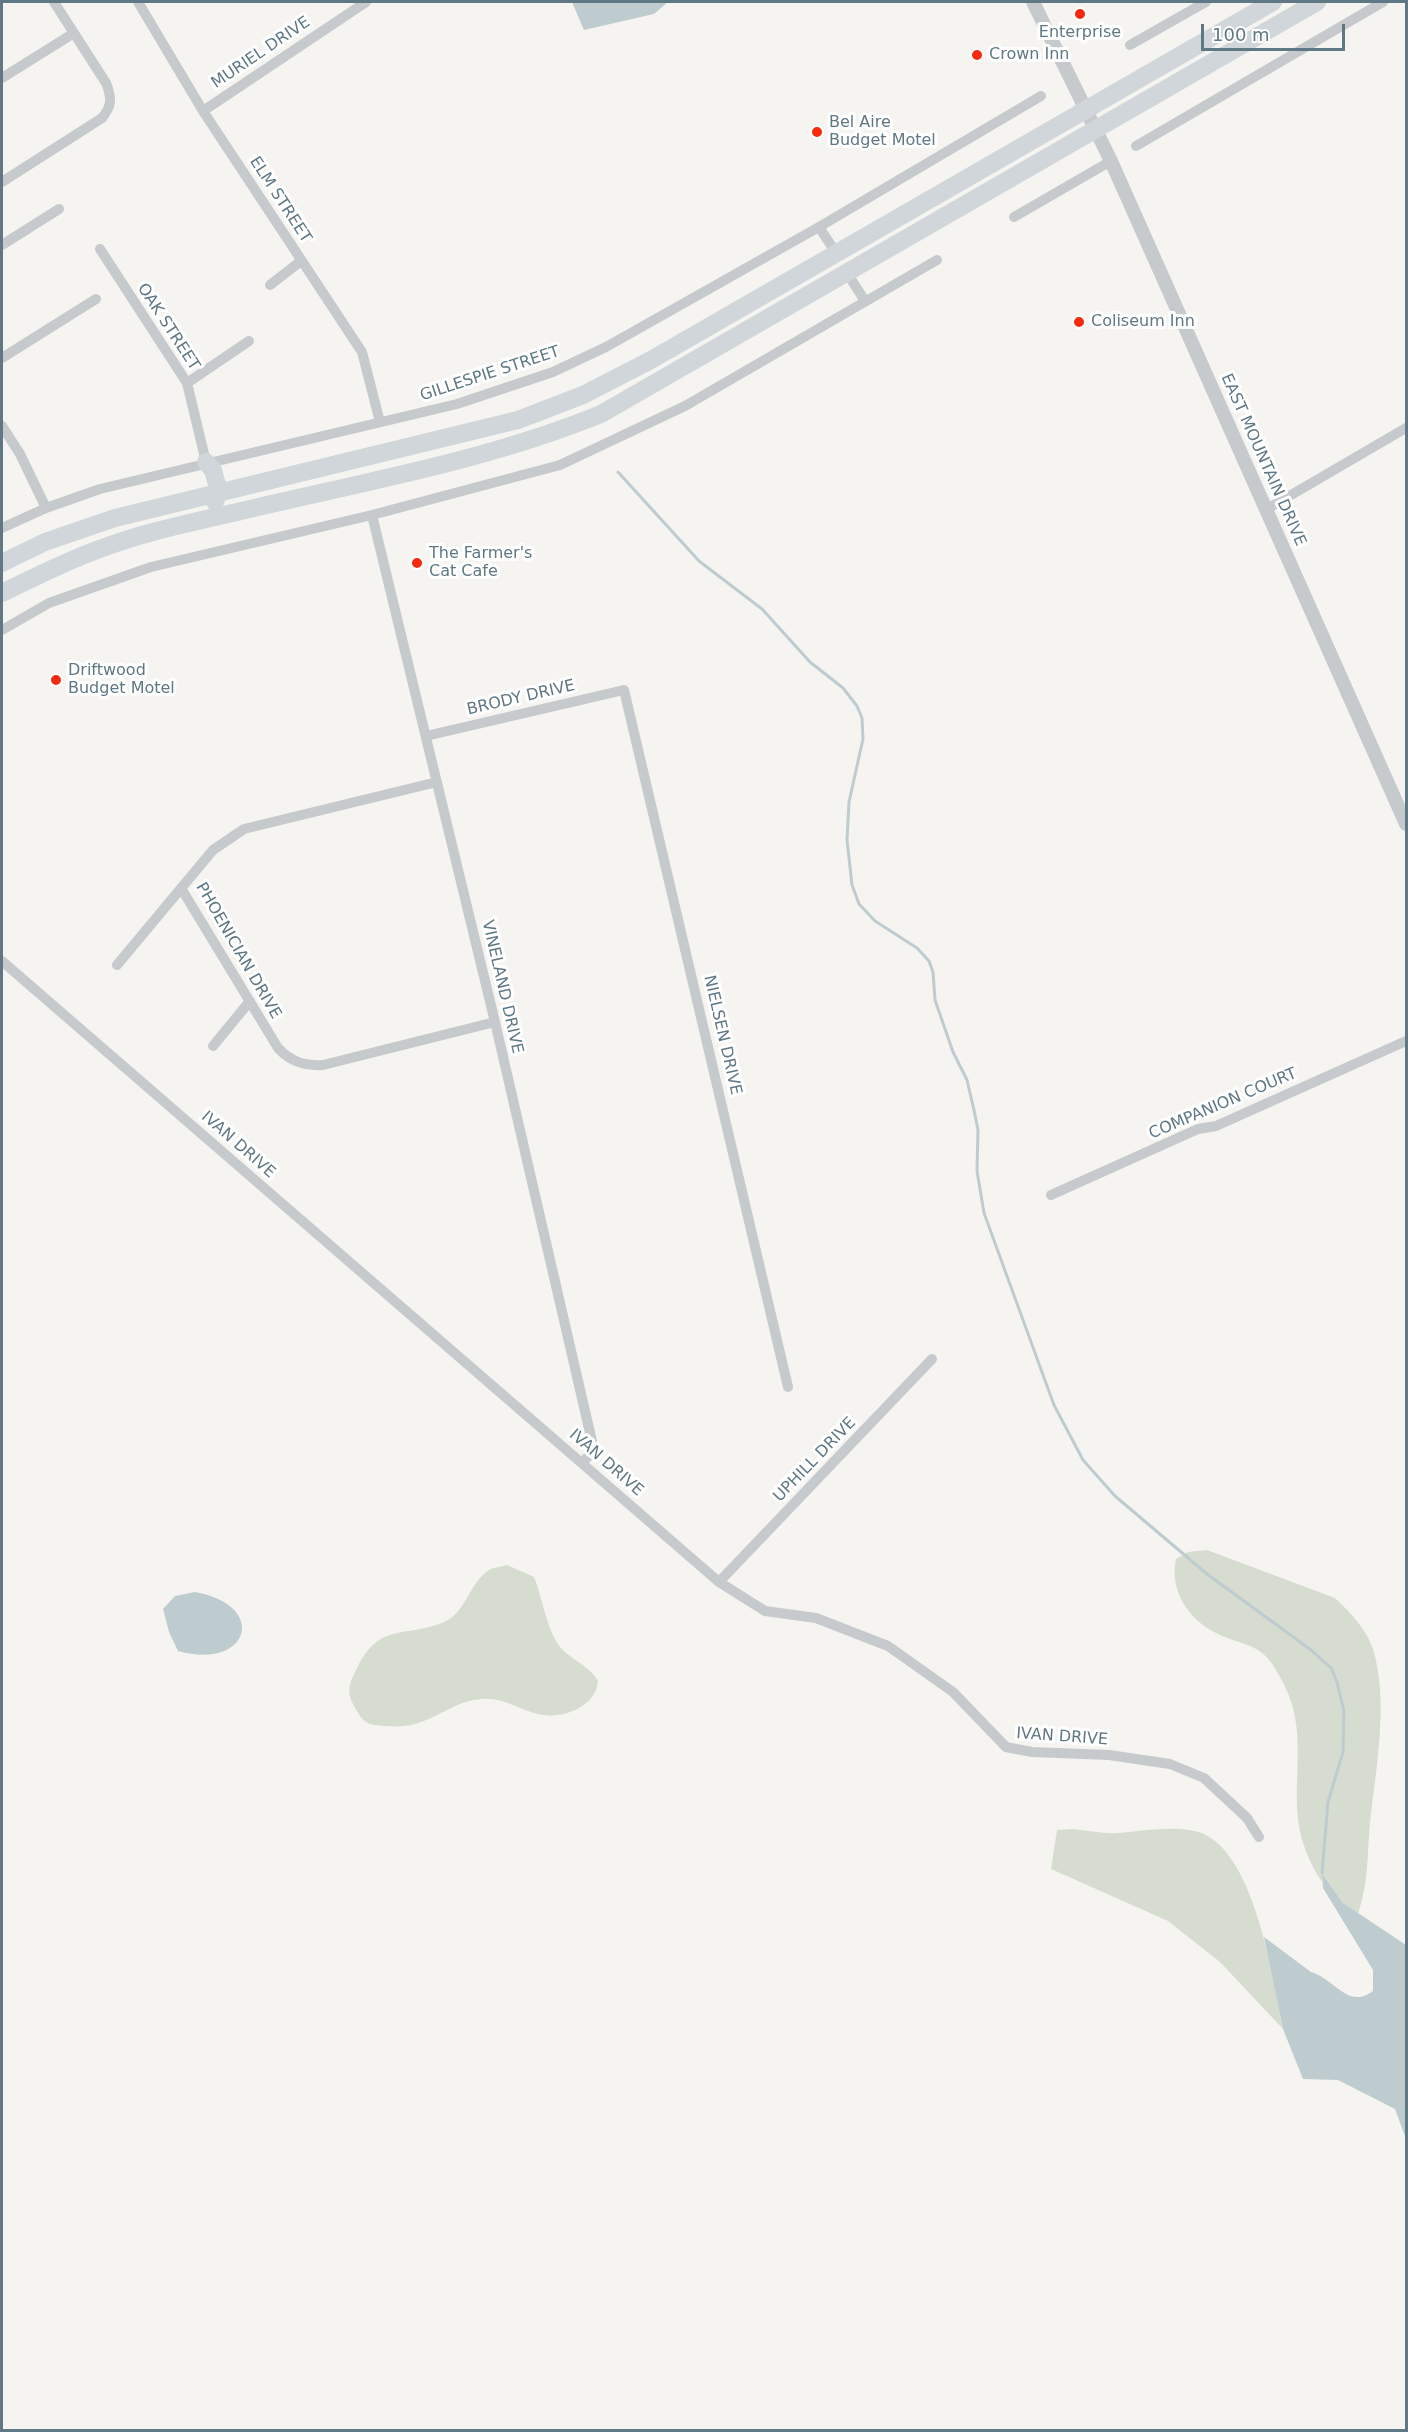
<!DOCTYPE html>
<style>
body{margin:0}
#map{position:relative;width:1408px;height:2432px;overflow:hidden;background:#f5f4f0;font-family:"DejaVu Sans",sans-serif}
canvas{display:block}
.frame{position:absolute;inset:0;border:3px solid #607884;pointer-events:none}
.scale{position:absolute;left:1201px;top:24px;width:144px;height:27px;box-sizing:border-box;border:3px solid #607884;border-top:0;padding-left:8px;font-size:18px;line-height:21px;white-space:nowrap;color:#607884;-webkit-text-stroke:4px #fff;paint-order:stroke}
</style>
<div id="map">
<canvas width="1408" height="2432"></canvas>
<div class="frame"></div>
<div class="scale">100 m</div>
</div>
<script>
const g = document.querySelector('canvas').getContext('2d');
g.lineJoin = 'round';
function paint(path, color) {
  g.fillStyle = color;
  g.fill(path, 'evenodd');
}
function trace(path, color, width, dash) {
  g.strokeStyle = color;
  g.lineWidth = width;
  g.lineCap = dash ? 'butt' : 'round';
  g.setLineDash(dash || []);
  g.stroke(path);
}
function label(font, color, halo, rows, align = 'center') {
  g.font = font + ' "DejaVu Sans",sans-serif';
  g.lineWidth = 6;
  g.setLineDash([]);
  g.textBaseline = 'middle';
  g.strokeStyle = halo;
  g.fillStyle = color;
  for (const [text, x, y, turn = 0] of rows) {
    g.save();
    g.translate(x, y);
    g.rotate((+turn || 0) * Math.PI / 180);
    g.textAlign = isNaN(turn) ? turn : align;
    if (halo) g.strokeText(text, 0, 0);
    g.fillText(text, 0, 0);
    g.restore();
  }
}
paint(new Path2D(`
 M 1207,1550 L 1335,1598 C 1349,1611 1367,1630 1373,1649 C 1389,1701 1376,1769 1370,1823 C 1367,1856 1369,1880 1358,1914 L 1343,1903 L 1323,1874 L 1322,1882 C 1310,1864 1300,1841 1298,1819 C 1293,1770 1308,1726 1281,1679 C 1276,1670 1271,1660 1262,1653 C 1250,1643 1230,1641 1216,1633 C 1188,1619 1169,1590 1176,1559 L 1188,1552 Z
 M 507,1565 L 534,1577 C 543,1599 546,1628 560,1647 C 571,1660 589,1665 598,1681 C 596,1707 562,1720 538,1714 C 519,1710 503,1697 482,1699 C 457,1700 438,1718 415,1724 C 402,1728 387,1726 374,1725 C 362,1723 358,1713 353,1704 C 346,1691 350,1682 356,1670 C 379,1622 402,1638 442,1623 C 466,1614 468,1584 489,1570 C 494,1567 502,1567 507,1565 Z
 M 1072,1829 C 1087,1830 1103,1834 1118,1833 C 1144,1831 1169,1826 1195,1831 C 1254,1844 1273,1979 1283,2029 L 1220,1962 L 1168,1921 L 1051,1869 L 1057,1830 Z`), '#d6ddd0');
paint(new Path2D(`
 M 572,2 L 668,2 L 654,14 L 584,30 Z
 M 195,1592 C 269,1605 250,1671 178,1651 L 169,1632 L 163,1609 L 175,1596 Z
 M 1322,1873 L 1343,1903 L 1406,1945 L 1406,2139 L 1395,2109 L 1338,2080 L 1303,2079 L 1283,2029 L 1264,1937 L 1311,1972 C 1335,1979 1348,2010 1373,1991 L 1373,1970 L 1323,1888 Z`), '#beccd0');
trace(new Path2D(`
 M 618,472 L 699,561 L 762,609 L 810,662 L 843,688 L 857,706 L 862,718 L 863,739 L 849,802 L 847,840 L 852,885 L 859,904 L 875,921 L 917,948 L 929,961 L 933,972 L 935,1000 L 953,1052 L 967,1080 L 974,1110 L 978,1130 L 977,1171 L 984,1213 L 1054,1405 L 1083,1460 L 1115,1496 L 1207,1574 L 1311,1650 L 1331,1668 L 1337,1682 L 1344,1711 L 1343,1752 L 1328,1802 L 1322,1873`), '#beccd0', 3);
trace(new Path2D(`
 M 138,2 L 203,111 L 362,352 L 380,422
 M 1130,45 L 1206,2
 M 2,78 L 74,33
 M 203,111 L 366,2
 M 1136,146 L 1383,2
 M 2,182 L 102,118 C 112,106 112,98 106,83 L 54,2
 M 1014,217 L 1111,161
 M 819,227 L 836,253
 M 2,245 L 59,209
 M 100,249 L 187,383 L 206,462
 M 847,273 L 865,301
 M 270,285 L 301,261
 M 2,358 L 96,299
 M 187,383 L 249,341
 M 2,426 L 20,454 L 46,508
 M 1267,509 L 1406,428
 M 372,515 L 495,1022 L 594,1450 L 583,1462
 M 2,528 L 46,508 L 100,489 L 457,404 L 553,372 L 606,347 L 819,227 L 1041,96
 M 2,630 L 49,603 L 151,567 L 372,515 L 560,465 L 685,406 L 937,260
 M 426,736 L 624,690 L 788,1387
 M 181,888 L 278,1048 C 291,1062 305,1066 323,1065 L 495,1022
 M 2,961 L 719,1582 L 765,1611 L 816,1618 L 888,1646 L 953,1692 L 1006,1747 L 1032,1752 L 1109,1755 L 1170,1764 L 1204,1778 L 1247,1818 L 1259,1837
 M 117,965 L 213,850 L 244,829 L 437,782
 M 213,1046 L 250,1001
 M 1051,1195 L 1198,1129 L 1216,1126 L 1406,1041
 M 719,1582 L 932,1359`), '#c6cacc', 10);
trace(new Path2D(`
 M 1033,2 L 1111,161 L 1406,824`), '#c6cacc', 14);
trace(new Path2D(`
 M 206,462 L 213,470 L 219,492 L 215,502
 M 2,563 L 45,542 L 115,518 L 518,420 L 583,395 L 651,360 L 1273,2
 M 2,593 C 33,578 64,562 97,550 C 146,531 199,521 250,509 C 368,481 488,460 601,414 L 1317,2`), '#d0d6da', 18);
for (const [x, y, r, color] of [
 [1080,14,6,"#f62a0f"],
 [977,55,6,"#f62a0f"],
 [817,132,6,"#f62a0f"],
 [1079,322,6,"#f62a0f"],
 [417,563,6,"#f62a0f"],
 [56,680,6,"#f62a0f"]
]) {
  const dot = new Path2D();
  dot.arc(x, y, r, 0, 2 * Math.PI);
  g.fillStyle = color;
  g.fill(dot);
  trace(dot, '#fff', 2);
}
label('16px', '#607884', '#fff', [
 ["Enterprise",1080,33,"center"],
 ["Crown Inn",989,55],
 ["Bel Aire",829,123],
 ["Budget Motel",829,141],
 ["Coliseum Inn",1091,322],
 ["The Farmer's",429,554],
 ["Cat Cafe",429,572],
 ["Driftwood",68,671],
 ["Budget Motel",68,689]
], 'left');
label('16px', '#607884', '#fff', [
 ["MURIEL DRIVE",261,53,-34],
 ["ELM STREET",280,200,57],
 ["OAK STREET",168,327,57],
 ["GILLESPIE STREET",490,374,-18],
 ["EAST MOUNTAIN DRIVE",1263,460,66],
 ["BRODY DRIVE",521,698,-13],
 ["PHOENICIAN DRIVE",238,951,60],
 ["VINELAND DRIVE",502,987,77],
 ["NIELSEN DRIVE",722,1035,77],
 ["COMPANION COURT",1223,1104,-23],
 ["IVAN DRIVE",238,1145,41],
 ["UPHILL DRIVE",815,1460,-46],
 ["IVAN DRIVE",606,1463,41],
 ["IVAN DRIVE",1062,1737,4]
]);
</script>
